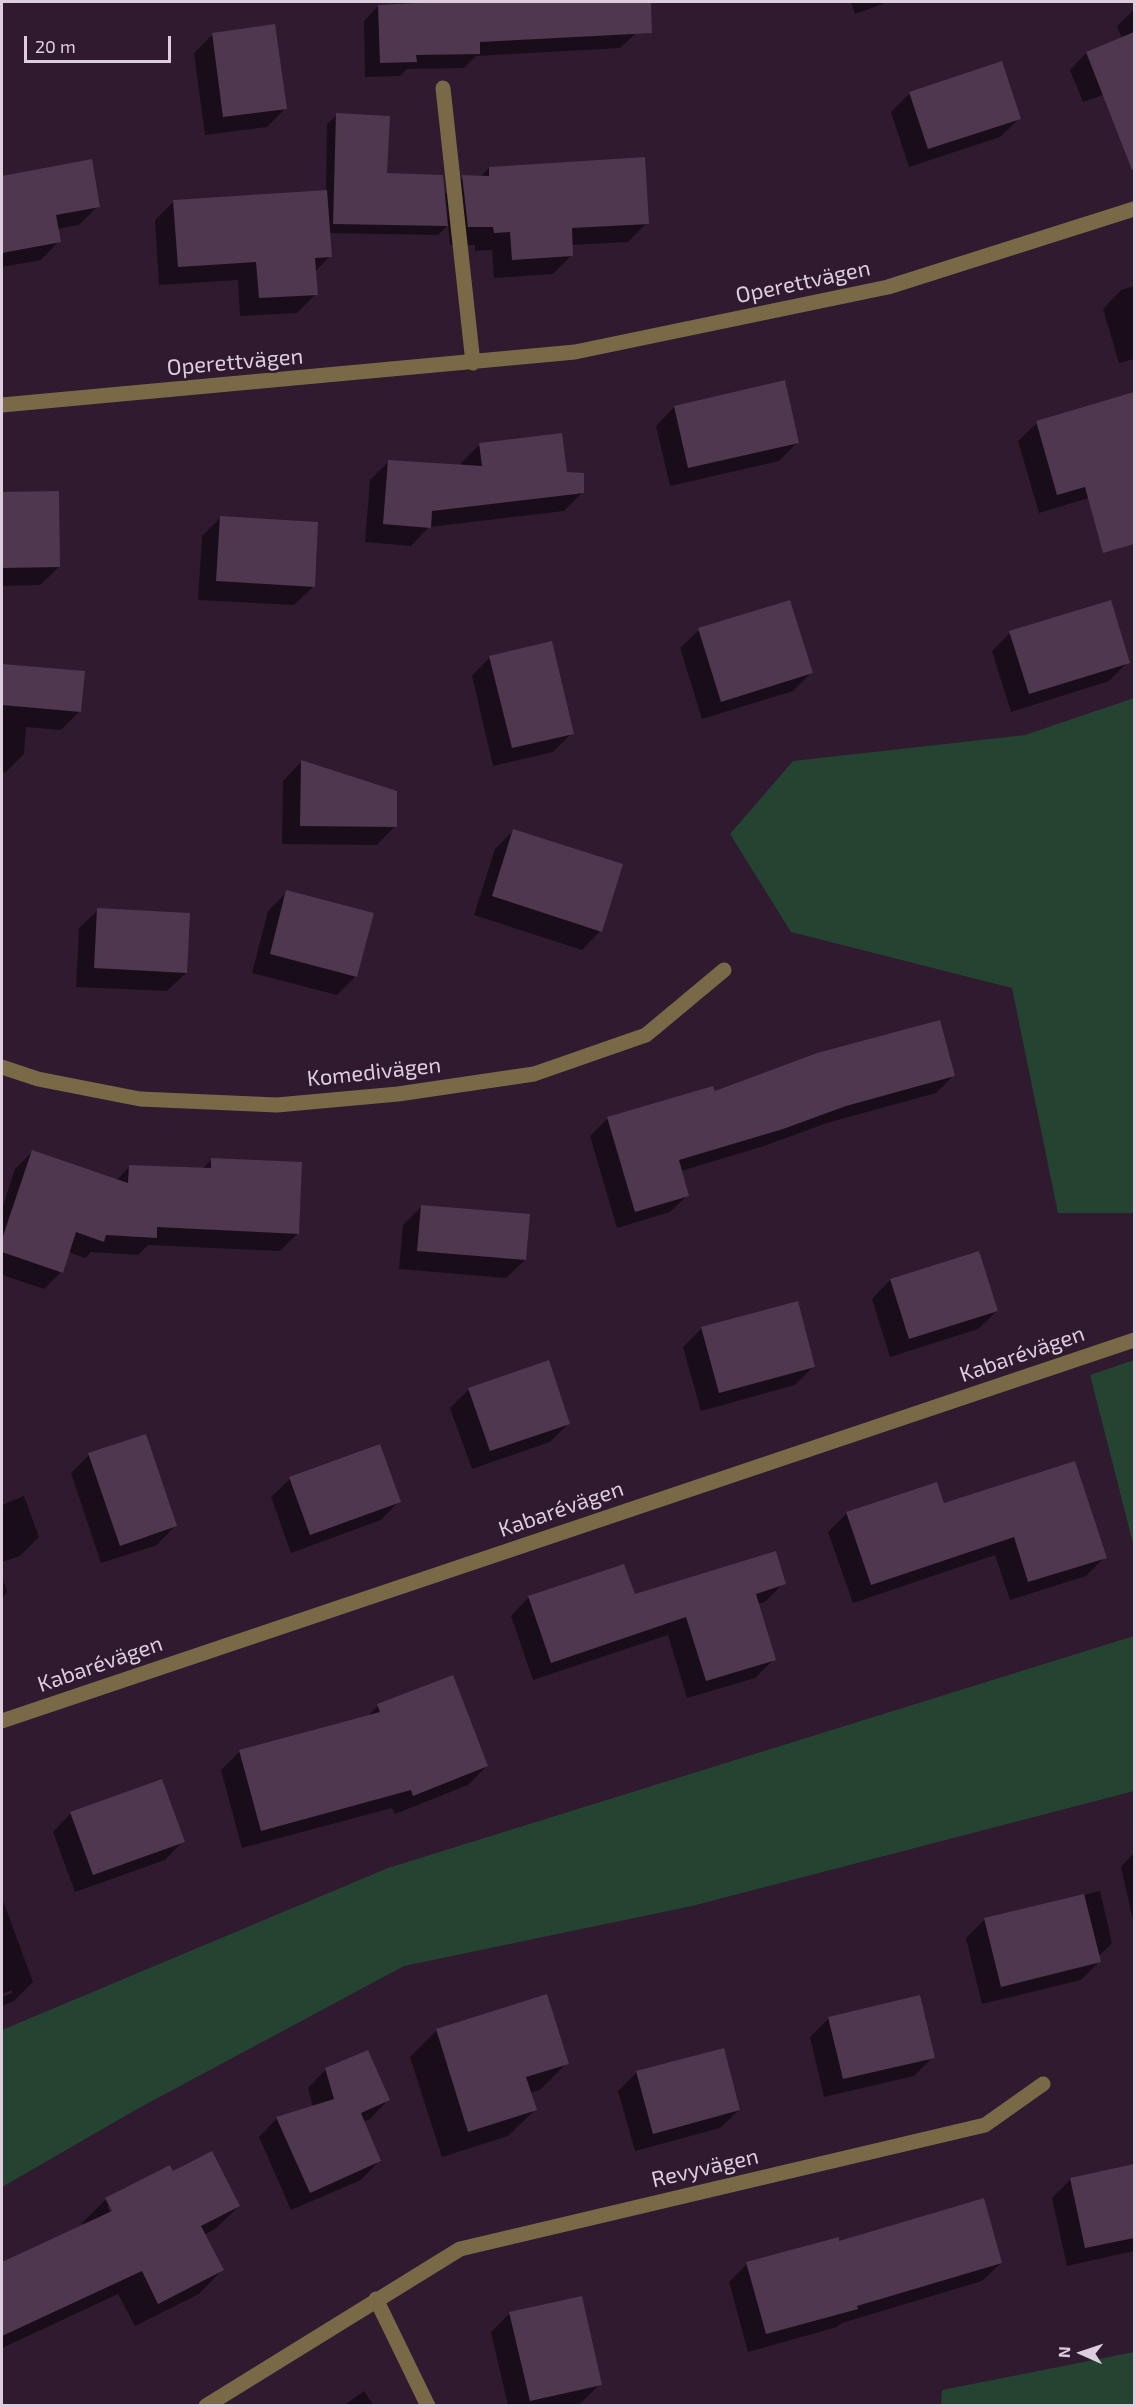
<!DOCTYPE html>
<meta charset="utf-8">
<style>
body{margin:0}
#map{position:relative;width:1136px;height:2407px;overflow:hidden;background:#2f1a30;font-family:"Exo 2",sans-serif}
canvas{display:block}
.frame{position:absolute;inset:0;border:3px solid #dccedd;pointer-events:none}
.north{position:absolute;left:1052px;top:2323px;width:60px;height:60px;-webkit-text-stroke:4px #2f1a30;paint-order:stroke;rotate:273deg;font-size:16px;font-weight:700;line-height:24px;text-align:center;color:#dccedd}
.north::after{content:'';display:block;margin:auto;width:21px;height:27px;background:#dccedd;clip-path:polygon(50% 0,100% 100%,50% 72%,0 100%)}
.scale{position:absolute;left:24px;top:36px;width:147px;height:27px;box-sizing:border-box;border:3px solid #dccedd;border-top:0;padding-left:8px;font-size:18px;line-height:21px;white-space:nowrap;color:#dccedd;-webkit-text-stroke:4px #2f1a30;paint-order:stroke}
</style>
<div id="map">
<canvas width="1136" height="2407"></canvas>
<div class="frame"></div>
<div class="north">N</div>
<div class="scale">20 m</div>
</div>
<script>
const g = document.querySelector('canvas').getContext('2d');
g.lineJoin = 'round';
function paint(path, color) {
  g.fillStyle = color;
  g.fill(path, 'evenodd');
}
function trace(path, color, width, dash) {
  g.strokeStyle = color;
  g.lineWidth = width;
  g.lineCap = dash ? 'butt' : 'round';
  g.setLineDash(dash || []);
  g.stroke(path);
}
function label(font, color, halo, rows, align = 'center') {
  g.font = font + ' "Exo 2",sans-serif';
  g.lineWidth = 5;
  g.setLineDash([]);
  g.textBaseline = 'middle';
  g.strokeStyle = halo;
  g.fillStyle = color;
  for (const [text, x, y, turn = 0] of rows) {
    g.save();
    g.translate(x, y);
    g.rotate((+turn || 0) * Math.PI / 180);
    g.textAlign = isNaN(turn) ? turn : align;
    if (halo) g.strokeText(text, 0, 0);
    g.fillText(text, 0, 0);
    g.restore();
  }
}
paint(new Path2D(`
 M 1134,698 L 1134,1213 L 1058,1213 L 1012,988 L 791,932 L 730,834 L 793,761 L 1025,735 Z
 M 1134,1360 L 1134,1547 L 1090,1375 Z
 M 1134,1636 L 1134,1791 L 692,1906 L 404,1966 L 139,2108 L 2,2187 L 2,2030 L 388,1868 Z
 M 1134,2352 L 1134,2405 L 941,2405 L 942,2390 Z`), '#254331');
paint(new Path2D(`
 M 432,2 L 633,2 L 635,34 L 620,48 L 476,56 L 464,68 L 407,69 L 400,76 L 365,77 L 364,21 L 378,6 L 429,5 Z
 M 851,2 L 888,2 L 855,14 Z
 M 1134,10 L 1134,84 L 1083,102 L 1070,70 L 1086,53 L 1122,39 L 1117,26 Z
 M 213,34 L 286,108 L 267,127 L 205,135 L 194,53 Z
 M 910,93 L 1019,119 L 1000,137 L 909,167 L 891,112 Z
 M 337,115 L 385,175 L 443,196 L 463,177 L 480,177 L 489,168 L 647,223 L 628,242 L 571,245 L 572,255 L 553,274 L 494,278 L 492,250 L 475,251 L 475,245 L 450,245 L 448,225 L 438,235 L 329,233 L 330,256 L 315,272 L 316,294 L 297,313 L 240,316 L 238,280 L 159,285 L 155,220 L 174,201 L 326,191 L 327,124 Z
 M 90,161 L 98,206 L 79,225 L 57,229 L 59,241 L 41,260 L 2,267 L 2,177 Z
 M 1134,286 L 1134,359 L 1119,363 L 1103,309 L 1121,290 Z
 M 674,407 L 798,442 L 779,461 L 670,486 L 656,426 Z
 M 1037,423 L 1095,496 L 1039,513 L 1018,441 Z
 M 480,444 L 566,474 L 583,492 L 564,511 L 429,527 L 411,546 L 365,542 L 370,480 L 389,461 L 462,466 L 461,463 Z
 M 58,492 L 59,567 L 40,585 L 2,586 L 2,493 Z
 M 221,517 L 313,587 L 294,605 L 198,600 L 202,536 Z
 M 699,630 L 812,672 L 793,691 L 702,719 L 680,648 Z
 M 1010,633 L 1128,662 L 1109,681 L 1011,712 L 992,651 Z
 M 490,657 L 572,733 L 553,752 L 493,766 L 472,676 Z
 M 2,665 L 84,672 L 80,711 L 61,730 L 26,727 L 24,754 L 5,773 L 2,772 Z
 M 301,762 L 395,826 L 377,845 L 282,844 L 283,781 Z
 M 513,831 L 600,931 L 582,950 L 474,915 L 495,849 Z
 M 287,892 L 356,976 L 337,995 L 252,973 L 268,911 Z
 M 98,910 L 186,973 L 167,991 L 76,987 L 79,928 Z
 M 953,1076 L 936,1093 L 827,1123 L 764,1146 L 681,1171 L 688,1195 L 670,1212 L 617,1228 L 590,1136 L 608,1118 L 714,1093 Z
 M 33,1151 L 116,1181 L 129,1167 L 201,1170 L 212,1159 L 297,1234 L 280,1251 L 148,1245 L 138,1255 L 91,1252 L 85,1258 L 68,1252 L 61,1272 L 44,1289 L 2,1275 L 2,1209 L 15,1169 Z
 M 422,1206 L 525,1260 L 506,1278 L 399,1269 L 403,1225 Z
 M 890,1280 L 997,1311 L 978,1329 L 890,1357 L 872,1299 Z
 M 702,1328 L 814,1366 L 795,1385 L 701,1411 L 683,1347 Z
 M 469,1389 L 569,1423 L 550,1442 L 472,1469 L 450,1408 Z
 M 89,1455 L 175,1526 L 157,1545 L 101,1563 L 71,1473 Z
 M 290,1479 L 399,1501 L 381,1520 L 291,1553 L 271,1497 Z
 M 24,1496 L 39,1537 L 20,1556 L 2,1562 L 2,1505 Z
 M 943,1505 L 1105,1557 L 1086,1576 L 1010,1600 L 995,1555 L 853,1603 L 828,1532 L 847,1513 Z
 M 2,1576 L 7,1592 L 2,1598 Z
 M 784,1583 L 765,1602 L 757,1604 L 774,1659 L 755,1678 L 687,1698 L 668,1635 L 533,1680 L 511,1616 L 529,1597 L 634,1596 Z
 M 378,1706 L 487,1766 L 468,1785 L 395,1814 L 392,1808 L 242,1848 L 221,1770 L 240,1751 L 366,1718 Z
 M 71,1813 L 183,1841 L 165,1860 L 75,1892 L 53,1832 Z
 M 1134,1853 L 1134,1920 L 1133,1920 L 1121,1867 Z
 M 1100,1891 L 1112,1943 L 1098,1957 L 1099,1962 L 1081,1980 L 982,2004 L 966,1938 L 985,1919 Z
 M 2,1898 L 33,1982 L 14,2001 L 2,2006 L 2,1997 L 12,1993 L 12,1990 L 2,1994 Z
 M 829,2018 L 933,2057 L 914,2076 L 824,2097 L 810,2037 Z
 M 437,2030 L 567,2063 L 540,2090 L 530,2093 L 535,2110 L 508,2136 L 442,2157 L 410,2057 Z
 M 326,2069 L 388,2100 L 370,2119 L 363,2122 L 379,2161 L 361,2180 L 291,2210 L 259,2137 L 277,2118 L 313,2107 L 308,2088 Z
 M 637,2072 L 739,2110 L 720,2128 L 635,2151 L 618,2091 Z
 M 1134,2165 L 1134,2251 L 1067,2266 L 1052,2198 L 1071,2179 Z
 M 172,2173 L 239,2206 L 215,2229 L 204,2235 L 222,2270 L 199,2294 L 135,2326 L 118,2294 L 2,2348 L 2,2264 L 84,2226 L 82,2223 L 106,2199 ZM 107,2206 L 111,2206 L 116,2217 L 114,2219 Z
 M 838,2242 L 1001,2263 L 982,2281 L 842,2323 L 837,2327 L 748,2352 L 729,2282 L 747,2264 Z
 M 510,2313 L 600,2384 L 581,2403 L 570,2406 L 508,2406 L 491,2332 Z
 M 364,2391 L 374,2406 L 343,2406 Z`), '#0007');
paint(new Path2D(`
 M 438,2 L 651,2 L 652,33 L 480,42 L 480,54 L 416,55 L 417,62 L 380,63 L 378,5 Z
 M 275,24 L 287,109 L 223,117 L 212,33 Z
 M 1134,32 L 1134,169 L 1132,170 L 1086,52 Z
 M 1002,61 L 1021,119 L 928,149 L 909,92 Z
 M 336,113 L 390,116 L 387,173 L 443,175 L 448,226 L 333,224 Z
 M 645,157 L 649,224 L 572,228 L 573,256 L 512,260 L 510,232 L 494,233 L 493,227 L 468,227 L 462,175 L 489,176 L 489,167 Z
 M 92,159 L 100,207 L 56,215 L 61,242 L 2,253 L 2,176 Z
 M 327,190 L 332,257 L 315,258 L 318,295 L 259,298 L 256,262 L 178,267 L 173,200 Z
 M 785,380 L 799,443 L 688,468 L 674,406 Z
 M 1134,392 L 1134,544 L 1103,553 L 1085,487 L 1057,495 L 1036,421 Z
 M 562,433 L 567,472 L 584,473 L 584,493 L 432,511 L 431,528 L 383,524 L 388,460 L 482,466 L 479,443 Z
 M 59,491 L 60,567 L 2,568 L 2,492 Z
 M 220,516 L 318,522 L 315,587 L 216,581 Z
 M 790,600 L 813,673 L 721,702 L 698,628 Z
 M 1111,600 L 1130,663 L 1029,694 L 1009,631 Z
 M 552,641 L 574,734 L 512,748 L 489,656 Z
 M 2,664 L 85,671 L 81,712 L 2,705 Z
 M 301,760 L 397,791 L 397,827 L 300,826 Z
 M 513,829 L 623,864 L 602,932 L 492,896 Z
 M 286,890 L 374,913 L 357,977 L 270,954 Z
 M 97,908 L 190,913 L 187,973 L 94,968 Z
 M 940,1020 L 955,1076 L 846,1106 L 783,1129 L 679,1160 L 689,1196 L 635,1212 L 607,1117 L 713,1086 L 715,1091 L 817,1053 Z
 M 32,1150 L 128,1183 L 129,1165 L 211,1168 L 211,1158 L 302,1162 L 299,1234 L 157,1227 L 157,1238 L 106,1235 L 104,1242 L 76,1232 L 63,1273 L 2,1252 L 2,1239 Z
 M 421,1205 L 530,1214 L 526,1260 L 417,1251 Z
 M 979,1251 L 998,1311 L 909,1339 L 890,1279 Z
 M 798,1301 L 815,1367 L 719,1393 L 701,1327 Z
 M 549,1360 L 570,1424 L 490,1451 L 468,1388 Z
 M 146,1434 L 177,1526 L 120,1546 L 88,1453 Z
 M 380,1444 L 401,1502 L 310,1535 L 289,1477 Z
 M 1075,1461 L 1107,1558 L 1028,1582 L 1014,1537 L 871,1585 L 846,1512 L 937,1482 L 944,1503 Z
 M 776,1551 L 786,1584 L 756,1594 L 776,1660 L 706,1681 L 686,1617 L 551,1663 L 528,1596 L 624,1564 L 635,1594 Z
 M 453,1675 L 488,1766 L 413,1796 L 411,1790 L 261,1831 L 239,1750 L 380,1712 L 377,1704 Z
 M 162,1779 L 185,1842 L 93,1875 L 70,1812 Z
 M 1084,1894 L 1101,1962 L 1001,1987 L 984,1918 Z
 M 547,1994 L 569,2064 L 526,2077 L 537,2110 L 468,2132 L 436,2029 Z
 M 920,1995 L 935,2058 L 843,2079 L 828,2017 Z
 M 724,2048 L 740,2110 L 653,2134 L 636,2071 Z
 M 368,2050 L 390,2100 L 361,2113 L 381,2161 L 310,2193 L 276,2117 L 334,2099 L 325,2068 Z
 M 212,2151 L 240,2206 L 201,2226 L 224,2270 L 158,2304 L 142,2271 L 2,2336 L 2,2262 L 112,2211 L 105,2198 L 170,2165 L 173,2171 Z
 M 1134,2164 L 1134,2238 L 1085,2248 L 1070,2178 Z
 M 984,2198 L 1002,2263 L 857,2306 L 858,2309 L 766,2334 L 746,2262 L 839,2237 L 839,2241 Z
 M 582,2296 L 602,2385 L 530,2401 L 509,2312 Z`), '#4e374f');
trace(new Path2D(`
 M 443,88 L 473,363
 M 2,405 L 575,352 L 888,287 L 1134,209
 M 2,1067 L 38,1079 L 140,1099 L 277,1105 L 398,1094 L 534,1074 L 646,1035 L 724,970
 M 2,1721 L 1134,1340
 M 376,2299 L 428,2406
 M 206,2406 L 460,2249 L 985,2125 L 1043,2084`), '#7a6947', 15);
label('22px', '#dccedd', '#2f1a30', [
 ["Operettvägen",803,282,-12],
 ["Operettvägen",235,362,-5],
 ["Komedivägen",374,1072,-6],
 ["Kabarévägen",1022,1354,-19],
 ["Kabarévägen",561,1509,-19],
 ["Kabarévägen",100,1664,-19],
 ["Revyvägen",705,2168,-13]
]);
</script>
